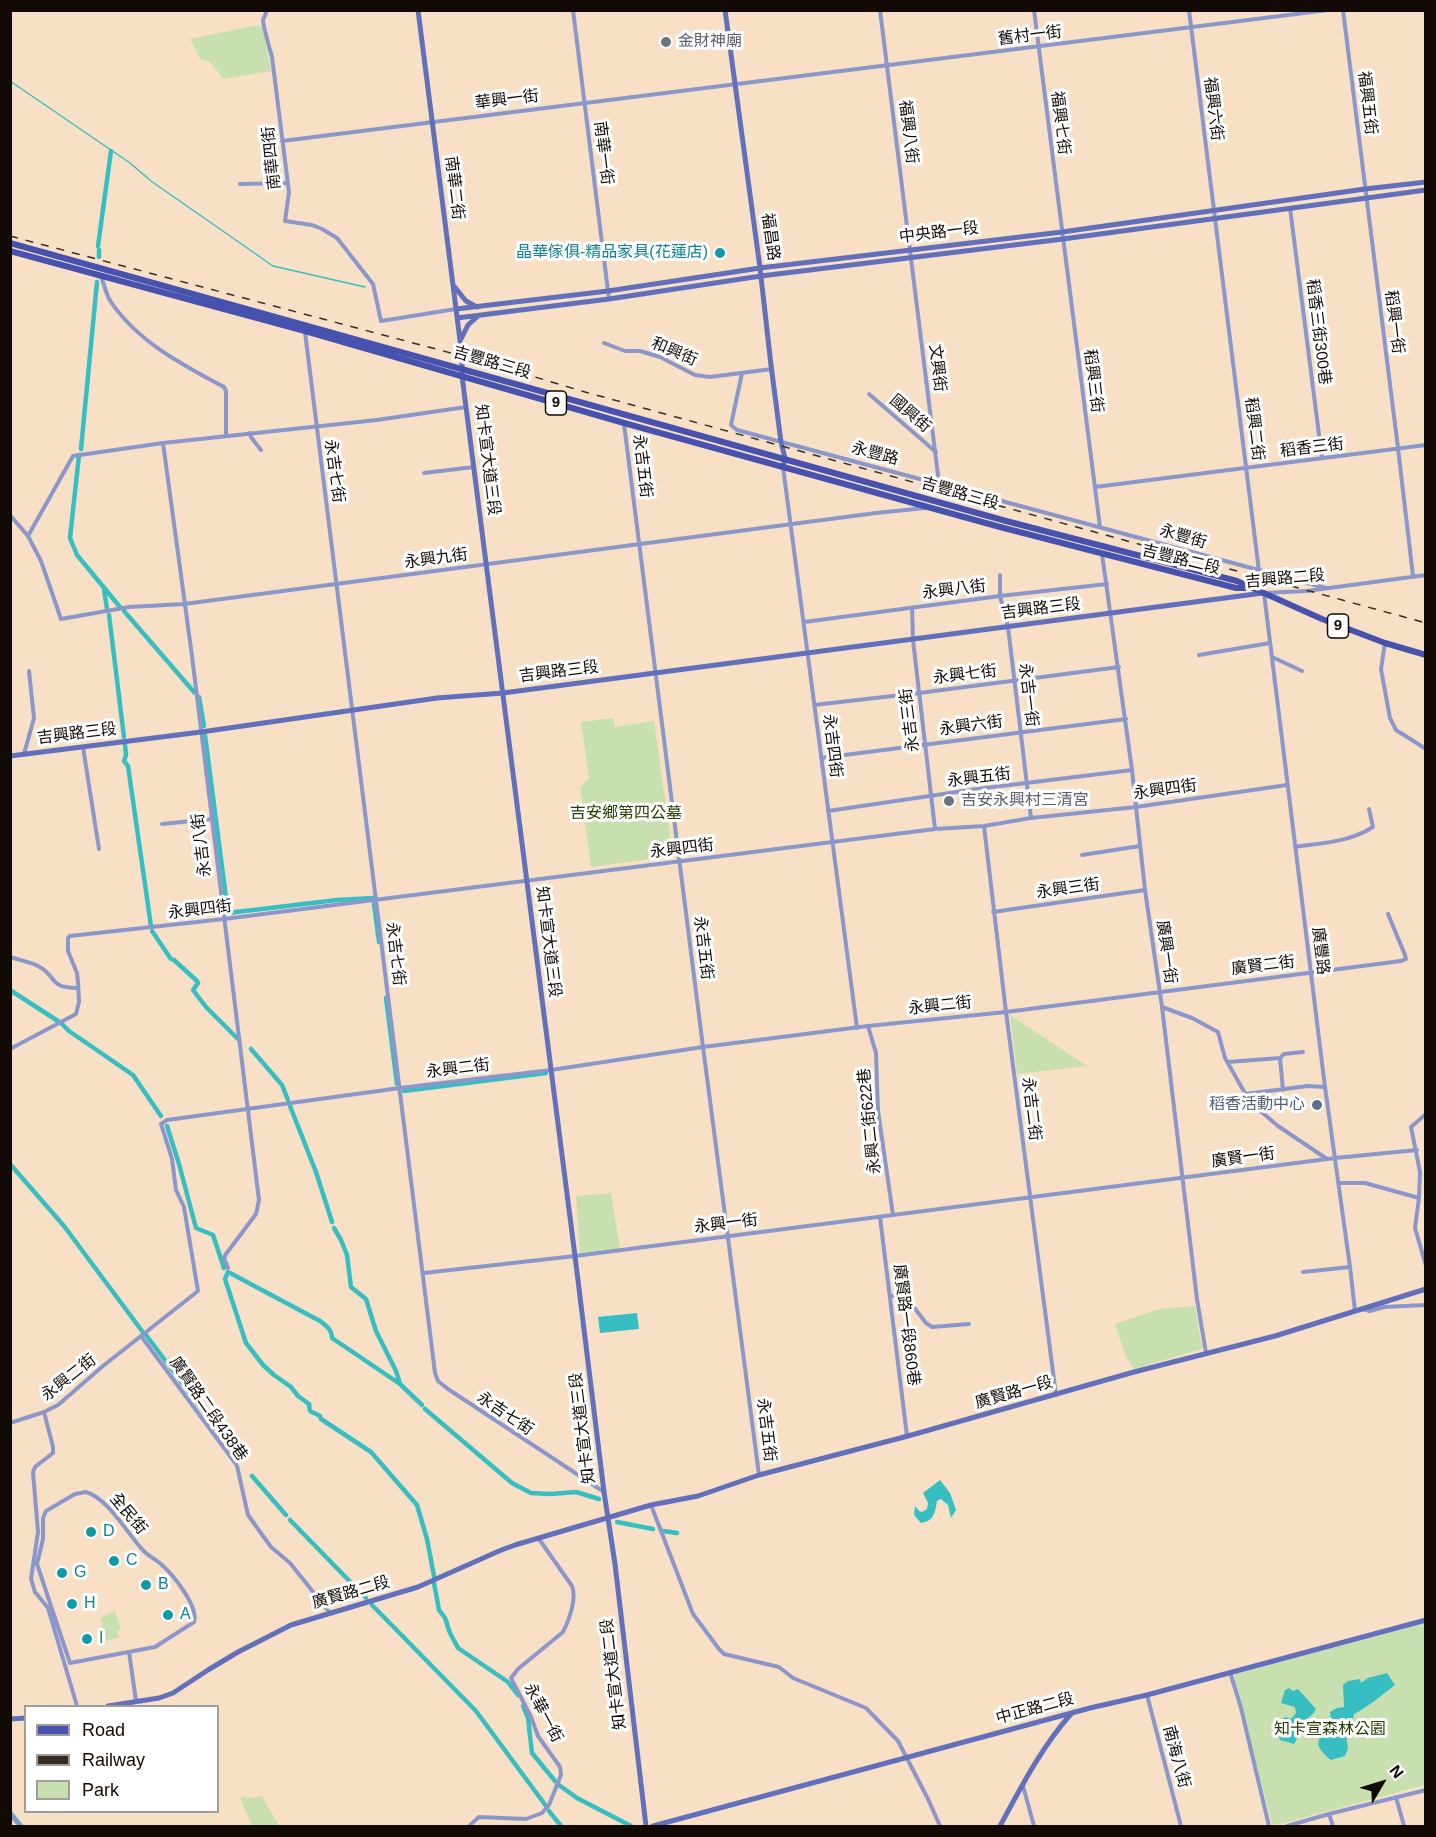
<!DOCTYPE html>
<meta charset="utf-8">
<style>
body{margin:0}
#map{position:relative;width:1436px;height:1837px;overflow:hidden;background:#f7e0c6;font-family:Arial,sans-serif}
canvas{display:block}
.frame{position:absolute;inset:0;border:12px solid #120a04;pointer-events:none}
.legend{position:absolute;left:24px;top:1705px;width:195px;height:108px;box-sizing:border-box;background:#fff;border:2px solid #a09d9b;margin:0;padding:8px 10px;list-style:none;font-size:18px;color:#120a04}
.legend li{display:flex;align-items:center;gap:12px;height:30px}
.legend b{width:30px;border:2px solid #a09d9b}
.north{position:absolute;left:1352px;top:1753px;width:60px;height:60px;-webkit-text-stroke:4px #fff;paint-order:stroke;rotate:52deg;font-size:16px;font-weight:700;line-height:24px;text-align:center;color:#120a04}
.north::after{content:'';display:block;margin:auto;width:21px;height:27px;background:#120a04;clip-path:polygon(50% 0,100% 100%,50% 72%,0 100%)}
</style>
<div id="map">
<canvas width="1436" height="1837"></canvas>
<div class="frame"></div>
<ul class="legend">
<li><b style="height:8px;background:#4752af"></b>Road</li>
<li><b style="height:8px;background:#382d24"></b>Railway</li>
<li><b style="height:16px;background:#c8e0b0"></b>Park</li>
</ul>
<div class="north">N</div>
</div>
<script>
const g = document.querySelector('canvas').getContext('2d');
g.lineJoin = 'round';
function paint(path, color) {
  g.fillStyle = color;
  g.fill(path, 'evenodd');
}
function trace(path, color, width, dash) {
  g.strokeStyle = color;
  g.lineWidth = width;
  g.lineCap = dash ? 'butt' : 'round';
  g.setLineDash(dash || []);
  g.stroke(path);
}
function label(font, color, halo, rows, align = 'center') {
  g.font = font + ' Arial,"Noto Sans TC",sans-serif';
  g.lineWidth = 6;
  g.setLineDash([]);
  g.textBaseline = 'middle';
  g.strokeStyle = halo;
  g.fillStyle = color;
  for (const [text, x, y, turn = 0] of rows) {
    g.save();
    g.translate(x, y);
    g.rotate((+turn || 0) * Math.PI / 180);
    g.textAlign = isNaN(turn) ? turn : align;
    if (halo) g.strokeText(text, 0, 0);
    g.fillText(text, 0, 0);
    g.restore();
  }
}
paint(new Path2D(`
 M 258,25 L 263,28 L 271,71 L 224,79 L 209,61 L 201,60 L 190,39 Z
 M 613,718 L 615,727 L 654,721 L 673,856 L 591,867 L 580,788 L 589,778 L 581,722 Z
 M 1010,1015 L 1087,1066 L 1017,1074 Z
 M 611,1193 L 620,1249 L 580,1253 L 576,1196 Z
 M 1195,1306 L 1202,1349 L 1134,1369 L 1126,1357 L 1115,1324 L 1159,1309 Z
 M 115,1611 L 121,1629 L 117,1631 L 119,1637 L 107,1641 L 100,1618 Z
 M 1425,1623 L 1425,1785 L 1276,1825 L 1272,1823 L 1233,1678 L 1236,1674 Z
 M 245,1796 L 247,1798 L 262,1796 L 279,1826 L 252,1826 L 240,1798 Z`), '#c8e0b0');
paint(new Path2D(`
 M 637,1313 L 639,1329 L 600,1333 L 598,1317 Z
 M 940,1480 L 950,1493 L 956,1510 L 951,1518 L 948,1505 L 941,1499 L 937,1501 C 935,1513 934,1521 921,1523 L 914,1515 L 915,1506 L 919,1511 L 922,1512 L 927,1509 L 928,1503 L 923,1493 Z
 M 1387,1673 L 1395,1685 C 1381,1696 1369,1706 1354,1714 L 1352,1724 L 1345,1727 L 1348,1748 L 1345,1756 L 1331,1760 C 1314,1747 1314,1738 1332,1727 L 1330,1712 L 1337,1708 L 1344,1707 L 1343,1685 L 1348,1681 L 1360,1679 L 1361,1683 L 1368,1678 Z
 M 1289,1688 L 1293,1691 L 1298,1689 L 1316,1709 C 1313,1716 1310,1715 1306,1720 C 1301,1726 1299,1737 1294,1744 L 1280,1740 L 1277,1724 L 1285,1717 L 1291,1719 L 1296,1713 L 1295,1707 L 1281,1703 L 1285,1690 Z`), '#36bec2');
trace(new Path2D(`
 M 10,81 L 130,163 L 151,181 L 273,266 L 365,287
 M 10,1810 L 23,1826`), '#36bec2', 1.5);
trace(new Path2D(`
 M 98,246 L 111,151
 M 99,257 L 99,250
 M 81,449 L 97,282
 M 79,455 L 70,538 L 77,555 L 120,607
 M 104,590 L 107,609
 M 124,611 L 194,692
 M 109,615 L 124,737
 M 199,697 L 204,726
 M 205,735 L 228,913 L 337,900 L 374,898
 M 125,745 L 126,755 L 124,761 L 128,766 L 151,926
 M 374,904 L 379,942
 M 152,931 L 171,959
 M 174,960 L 197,981 L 198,983 L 193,990 L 206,1007 L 238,1039
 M 10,990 L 61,1023
 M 386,998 L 397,1084
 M 62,1024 L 69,1031 L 133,1075 L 161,1116
 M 251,1049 L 282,1085 L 288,1100
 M 404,1091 L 546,1073
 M 290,1106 L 316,1172 L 332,1222
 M 167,1126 L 179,1164 L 196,1228 L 213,1235 L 224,1268
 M 10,1164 L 64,1226 L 142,1331
 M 334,1228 L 341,1240 L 347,1255 L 351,1287 L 366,1299 L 376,1331 L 396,1371 L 400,1384
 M 228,1272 L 225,1279 L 246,1343 L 263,1365 L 274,1375 L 291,1387 L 298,1396 L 309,1404 L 310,1411 L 320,1416 L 321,1419 L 371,1452 L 417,1505 L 427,1539 L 434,1576
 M 230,1273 L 320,1321 C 326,1326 332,1329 332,1338 L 400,1384 L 422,1405
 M 146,1335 L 240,1460
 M 425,1409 L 512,1483 L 531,1493 L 550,1494 L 576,1492 L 599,1499
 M 252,1476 L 286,1515
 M 290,1520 L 366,1598
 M 617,1522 L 653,1529
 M 663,1531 L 677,1533
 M 434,1583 L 439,1610 L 445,1618 L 450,1633 L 458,1648 L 508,1682 L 518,1695
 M 372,1605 L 476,1711 L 546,1806
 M 523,1706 L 528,1718 L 532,1753 L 555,1781
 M 559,1785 L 577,1798 L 631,1826
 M 549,1811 L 561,1826`), '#36bec2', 4.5);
trace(new Path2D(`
 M 267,10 C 266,14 264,17 263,20 C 263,24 270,50 272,57 L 289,192 L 285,221 L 312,225 L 322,229 L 337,238 L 373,284 L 381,321 L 456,309
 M 573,10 L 609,299
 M 880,10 L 939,483
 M 1034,10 L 1100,527
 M 1189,10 L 1259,571
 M 1343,10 L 1398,448 L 1413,576
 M 282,141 L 1328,10
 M 240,184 L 288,183
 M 1290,208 L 1322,458
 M 101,276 C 104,284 106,295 111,302 C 138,342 183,365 224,387 L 226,391 L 226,436
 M 305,332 L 435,1373 L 438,1381 L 448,1389 L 604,1492
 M 604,343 L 625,351 L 640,351 L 660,357 L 695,375 L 710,377 L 772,369
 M 742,373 L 731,425 L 737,430 L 1326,588
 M 869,394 L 936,452
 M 624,424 L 703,1047 L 759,1475
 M 250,433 L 251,437 L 261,450
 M 163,443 L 192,656 L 259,1200 L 256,1214 L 226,1254 L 224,1258 L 228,1268
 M 783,467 L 857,1028
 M 424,473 L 474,467
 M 1095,487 L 1426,445
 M 10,515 L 28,536 L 41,561 L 61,619 L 129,607 L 184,604 L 876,513 L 925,508
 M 28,536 L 73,456 L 163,443 L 377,420 L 466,407
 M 1102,554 L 1132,770 L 1145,890 L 1162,1007 L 1197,1299 L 1206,1353
 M 1000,575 L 1000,596 L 1008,627 L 1031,818
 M 912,608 L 913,640 L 935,829
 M 804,622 L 1000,596 L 1107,584
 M 1385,643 L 1381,669 L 1390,718 L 1396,730 L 1426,749
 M 1199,655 L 1270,643
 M 1272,657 L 1302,671
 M 814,705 L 919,693 L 1119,667
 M 83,747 L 99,849
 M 24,754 L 34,718 L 29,671
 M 821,758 L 1126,719
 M 828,811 L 977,789 L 1132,770
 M 162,824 L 212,819
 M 984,826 L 1006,1012 L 1056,1395
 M 1295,847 C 1322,843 1350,842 1373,827 L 1369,809
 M 1082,855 L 1140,846
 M 993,912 L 1145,890
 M 10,957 C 19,960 30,962 38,966 C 58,976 47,988 78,988
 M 1162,1007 L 1192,1018 L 1218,1032 L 1225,1058 L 1250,1102 L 1278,1126 L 1327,1159
 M 868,1026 L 876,1053 L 878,1111 L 893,1215
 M 10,1049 L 76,1014 L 79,1002 L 78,982 L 77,973 L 68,951 L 68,938 L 70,936 L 224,919 L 935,829 L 984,826 L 1031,818 L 1136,807 L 1287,785
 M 1280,1058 L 1283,1090
 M 1228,1062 L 1280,1058 L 1284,1054 L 1303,1052
 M 1245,1094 L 1308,1086 L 1325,1087
 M 1426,1114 L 1411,1127 L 1420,1172 L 1419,1198 L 1415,1228 L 1426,1266
 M 1338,1183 L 1365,1183 L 1419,1198
 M 880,1217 L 907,1436
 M 1303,1272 L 1350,1267
 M 424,1273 L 575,1256 L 1335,1158 L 1417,1150
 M 891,1296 L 902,1295 L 906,1297 L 926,1323 L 932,1327 L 969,1324
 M 1362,1309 L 1370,1311 L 1384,1307 L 1426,1305
 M 1355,1311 L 1350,1267 L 1325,1087 L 1264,593 L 1307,591 L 1426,575
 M 141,1336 L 233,1460 L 237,1466 L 248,1515 L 271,1547 L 290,1563 L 330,1613
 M 44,1412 L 53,1447 L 53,1453 L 35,1467 L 33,1472 L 38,1532 L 31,1579 L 35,1592 L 48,1608 L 77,1706
 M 10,1423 L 44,1412 L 58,1405 L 103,1366 L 198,1291 L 184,1207 L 176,1190 L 172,1159 L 161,1124 L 167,1120 L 400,1088 L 551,1070 L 703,1047 L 868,1026 L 1006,1012 L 1401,961 L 1406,959 L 1405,955 L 1388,914
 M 86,1492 C 107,1498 126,1531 141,1548 C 147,1556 156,1559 163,1566 C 174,1576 199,1607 194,1622 L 155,1647 L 70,1663 L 37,1564 L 43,1539 L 43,1518 L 46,1511 L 75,1494 Z
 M 651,1505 L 693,1614 L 719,1649 L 724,1654 L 779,1667 L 793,1678 L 866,1708 L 898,1741 L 928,1799 L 940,1826
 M 129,1652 L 136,1701
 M 1230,1672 L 1241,1708 L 1269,1826
 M 1147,1695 L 1181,1826
 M 1023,1786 L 1034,1826
 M 1396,1797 L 1404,1826
 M 10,1814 L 20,1826
 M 1329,1814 L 1333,1826
 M 469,1826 L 479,1817 L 526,1819 L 542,1813 L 549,1805 L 561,1775 L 560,1767 L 538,1736 L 531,1717 L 511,1678 L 518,1669 L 563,1632 C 569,1621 577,1598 572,1586 L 539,1539
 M 1287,1826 L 1329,1814 L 1426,1790`), '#8b97cb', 4);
trace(new Path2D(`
 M 418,10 L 462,356 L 462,376 L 575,1256 L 604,1492 L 615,1564 L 646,1826
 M 725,10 L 760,268 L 771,365 L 781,442 L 785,458 L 784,463
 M 453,285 L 466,301 L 477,307
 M 456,309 L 608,291 L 760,268 L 1062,232 L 1365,189 L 1426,182
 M 457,318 L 609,299 L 761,276 L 1063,239 L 1426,190
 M 461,339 L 468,325 L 478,316
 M 10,756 L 201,732 L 437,698 L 503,693 L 1263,593
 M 108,1706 L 159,1698 L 173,1693 L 208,1670 L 238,1652 L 291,1625 L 418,1587 L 499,1551 L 515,1545 L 651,1505 L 698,1496 L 759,1475 L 908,1436 L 1134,1372 L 1275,1336 L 1426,1289
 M 10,1719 L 26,1718
 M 653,1826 L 1090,1708 L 1147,1695 L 1426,1620
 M 1000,1826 C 1020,1789 1042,1746 1071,1714`), '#6270bc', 5);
trace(new Path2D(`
 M 10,243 L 1006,521 L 1237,581 L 1322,619 L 1385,643 L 1426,655
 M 10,251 L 305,331 L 624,423 L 1000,527 L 1236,588 L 1251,588`), '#4752af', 6);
trace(new Path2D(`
 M 10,236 L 485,362 L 585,392 L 1426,623`), '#382d24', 1.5, [8, 8]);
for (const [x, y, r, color] of [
 [666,42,6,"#6b7280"],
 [720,253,6,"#0f9aa8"],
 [949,801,6,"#6b7280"],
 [1317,1105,6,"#5c6f8a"],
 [91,1532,6,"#0f9aa8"],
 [114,1561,6,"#0f9aa8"],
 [62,1573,6,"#0f9aa8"],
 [146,1585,6,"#0f9aa8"],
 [72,1604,6,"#0f9aa8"],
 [168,1615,6,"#0f9aa8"],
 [87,1639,6,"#0f9aa8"]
]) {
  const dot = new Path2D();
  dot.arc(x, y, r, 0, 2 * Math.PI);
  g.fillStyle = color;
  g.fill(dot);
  trace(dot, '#fff', 2);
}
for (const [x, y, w] of [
 [556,403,21],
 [1338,626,21]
]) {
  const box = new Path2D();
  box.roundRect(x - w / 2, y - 12, w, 24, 4.5);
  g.fillStyle = '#fff';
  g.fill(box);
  trace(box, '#120a04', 1.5);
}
label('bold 15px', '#120a04', null, [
 ["9",556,403],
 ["9",1338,626]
]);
label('16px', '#120a04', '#fff', [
 ["舊村一街",1030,36,-7],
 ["華興一街",507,100,-7],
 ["福興五街",1367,103,83],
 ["福興六街",1213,109,83],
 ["福興七街",1060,123,83],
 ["福興八街",908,132,83],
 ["南華一街",603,153,83],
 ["南華四街",272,158,-96],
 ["南華二街",454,188,83],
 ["中央路一段",939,233,-7],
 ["福昌路",770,237,82],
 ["稻興一街",1394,322,83],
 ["稻香三街300巷",1318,332,83],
 ["和興街",674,352,23],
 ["吉豐路三段",492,363,16],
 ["文興街",937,368,83],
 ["稻興三街",1093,381,83],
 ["國興街",910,414,41],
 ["稻興二街",1254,429,83],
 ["稻香三街",1312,448,-7],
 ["永豐路",875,454,15],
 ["知卡宣大道三段",487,460,83],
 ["永吉五街",642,466,83],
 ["永吉七街",334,471,82],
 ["吉豐路三段",960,494,16],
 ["永豐街",1183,537,16],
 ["永興九街",436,559,-8],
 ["吉豐路二段",1181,560,14],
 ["吉興路二段",1285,579,-5],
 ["永興八街",954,590,-7],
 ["吉興路三段",1041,609,-7],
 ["吉興路三段",559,672,-7],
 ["永興七街",965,675,-7],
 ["永吉一街",1028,695,83],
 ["永吉三街",910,720,-97],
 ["永興六街",971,726,-8],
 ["吉興路三段",77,734,-7],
 ["永吉四街",832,746,83],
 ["永興五街",979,778,-7],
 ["永興四街",1165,790,-8],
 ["永吉八街",202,845,-97],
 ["永興四街",682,849,-7],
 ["永興三街",1068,889,-8],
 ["永興四街",200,910,-7],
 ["知卡宣大道三段",548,942,83],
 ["永吉五街",703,948,83],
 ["廣豐路",1320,951,83],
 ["廣興一街",1166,952,82],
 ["永吉七街",395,954,83],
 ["廣賢二街",1263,966,-7],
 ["永興二街",940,1006,-6],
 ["永興二街",458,1069,-7],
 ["永吉二街",1031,1109,83],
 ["永興二街622巷",870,1121,-96],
 ["廣賢一街",1243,1158,-8],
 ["永興一街",726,1224,-7],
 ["廣賢路一段860巷",906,1325,83],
 ["永興二街",69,1378,-38],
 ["廣賢路一段",1014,1393,-16],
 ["廣賢路二段438巷",208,1409,55],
 ["永吉七街",505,1414,34],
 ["知卡宣大道三段",583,1428,-97],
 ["永吉五街",766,1430,83],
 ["全民街",128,1514,50],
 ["廣賢路二段",351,1593,-16],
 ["知卡宣大道二段",614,1674,-97],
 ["中正路二段",1035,1709,-15],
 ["永華一街",543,1713,62],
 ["南海八街",1176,1757,75]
]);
label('16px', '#5b616d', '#fff', [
 ["金財神廟",678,42],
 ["吉安永興村三清宮",961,801]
], 'left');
label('16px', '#0d838f', '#fff', [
 ["晶華傢俱-精品家具(花蓮店)",708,253,"right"],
 ["D",103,1532],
 ["C",126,1561],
 ["G",74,1573],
 ["B",158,1585],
 ["H",84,1604],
 ["A",180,1615],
 ["I",99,1639]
], 'left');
label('16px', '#273d03', '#fff', [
 ["吉安鄉第四公墓",626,814],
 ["知卡宣森林公園",1330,1730]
]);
label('16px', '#4e5e75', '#fff', [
 ["稻香活動中心",1305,1105]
], 'right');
</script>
